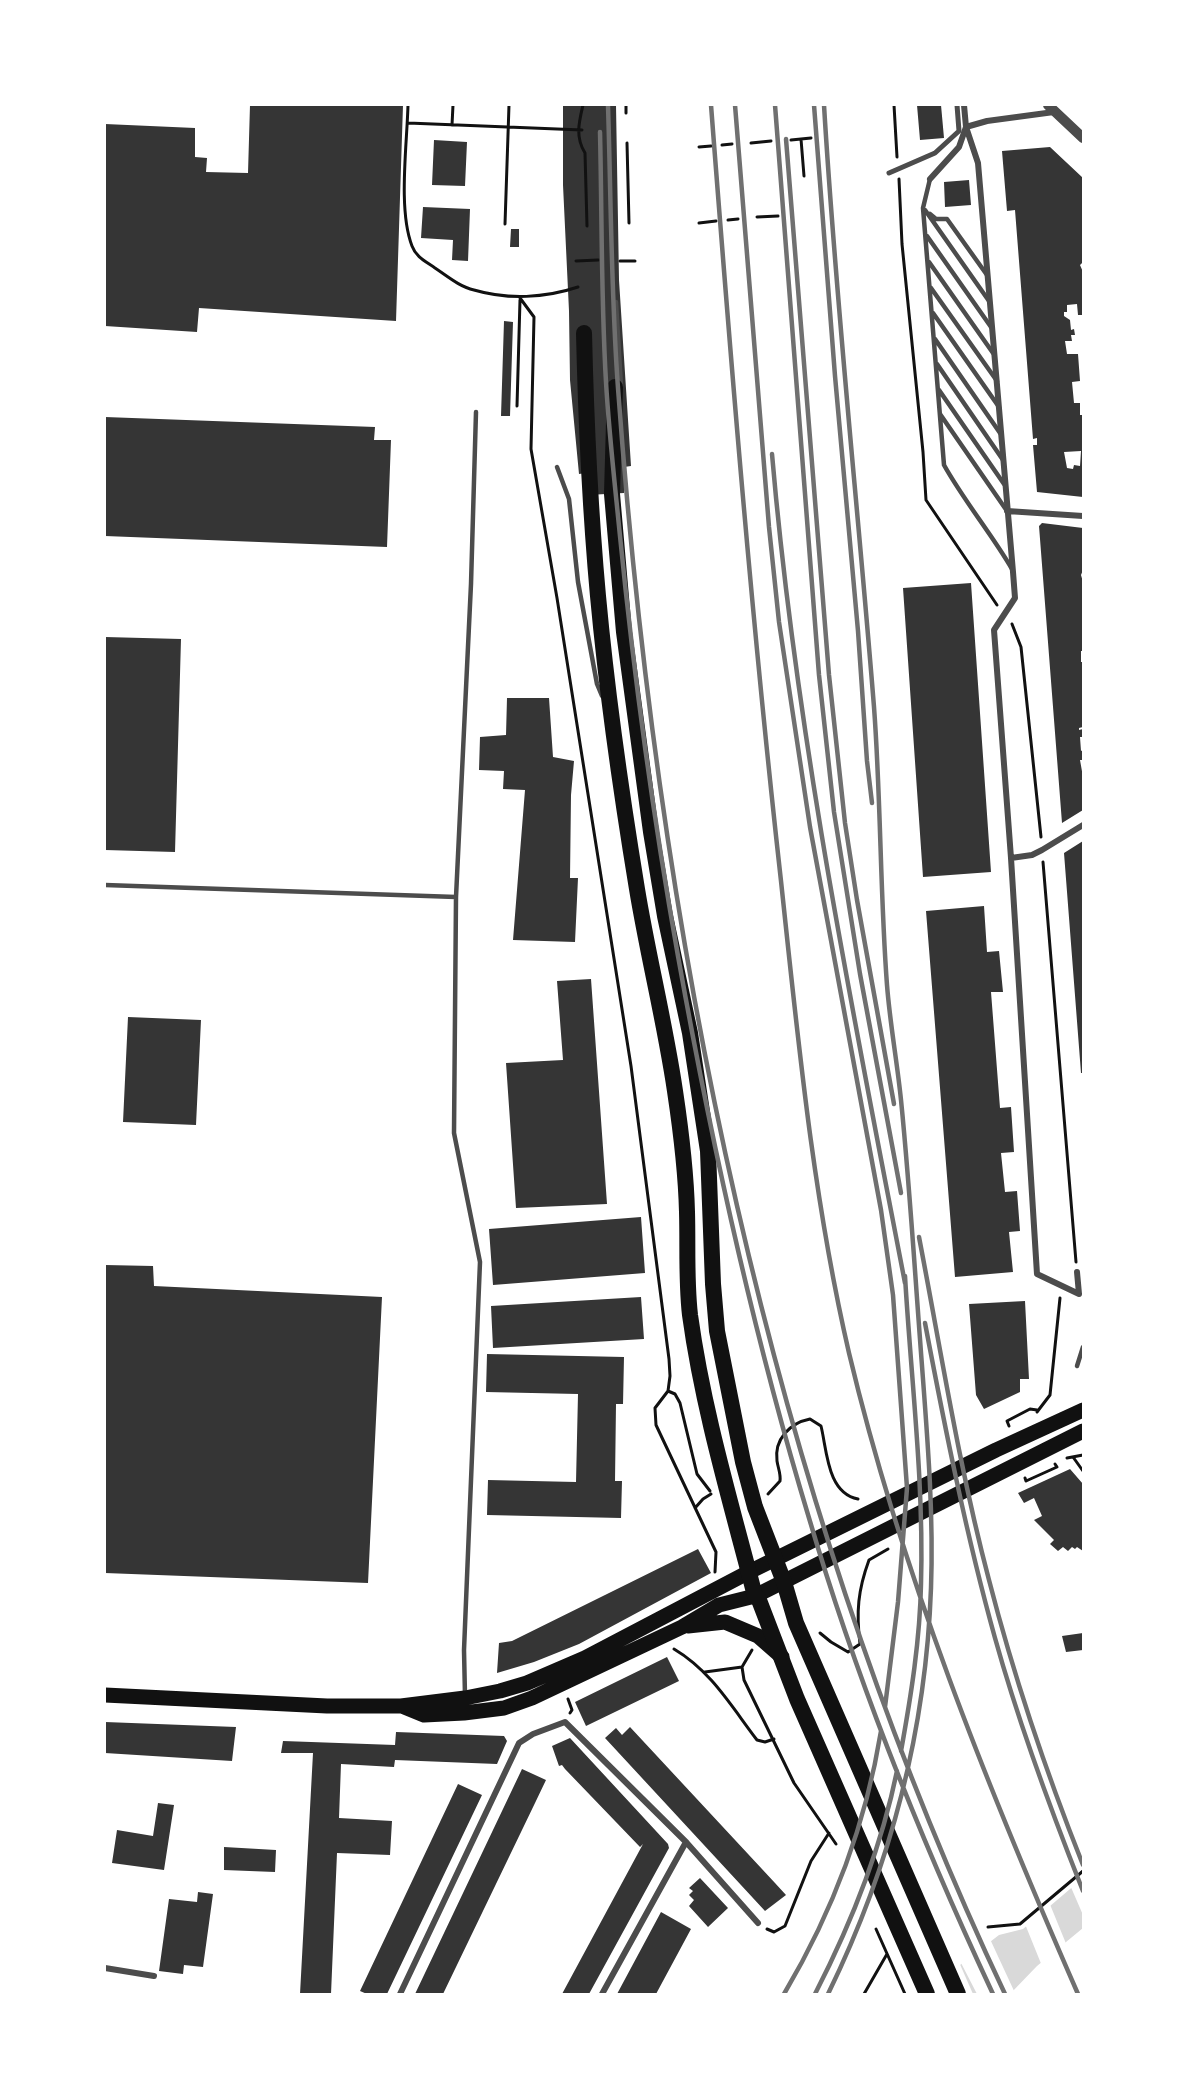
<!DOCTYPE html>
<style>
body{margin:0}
#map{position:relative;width:1188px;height:2099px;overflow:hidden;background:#fff;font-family:"Fira Sans Condensed",sans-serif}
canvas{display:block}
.frame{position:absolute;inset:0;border:106px solid #fff;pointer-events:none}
</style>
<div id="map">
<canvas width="1188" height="2099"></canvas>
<div class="frame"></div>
</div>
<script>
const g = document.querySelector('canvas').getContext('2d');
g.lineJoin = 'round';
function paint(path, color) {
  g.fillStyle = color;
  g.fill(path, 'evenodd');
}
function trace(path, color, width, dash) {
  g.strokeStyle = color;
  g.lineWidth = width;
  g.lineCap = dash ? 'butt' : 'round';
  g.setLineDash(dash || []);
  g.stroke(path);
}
paint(new Path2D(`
 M 1083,1878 L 1083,1928 L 1037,1966 L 1010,1994 L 933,1994 L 960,1965 L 999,1935 L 1023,1929 Z`), '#d9d9d9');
paint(new Path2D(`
 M 1083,1875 L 1083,1915 L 1070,1885 Z
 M 1049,1902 L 1067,1946 L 1042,1966 L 1025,1924 Z
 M 990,1939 L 1015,1993 L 1014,1994 L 977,1994 L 960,1961 Z
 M 959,1962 L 973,1994 L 930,1994 L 931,1992 Z`), '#fff');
paint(new Path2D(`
 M 250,105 L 403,105 L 396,321 L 199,308 L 197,332 L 105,326 L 105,124 L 195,128 L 195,157 L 207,158 L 206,172 L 248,173 Z
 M 563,105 L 616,105 L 619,280 L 631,466 L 624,467 L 624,493 L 588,495 L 586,473 L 579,474 L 570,380 L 569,311 L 563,185 Z
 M 917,105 L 941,105 L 944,138 L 920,140 Z
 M 434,140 L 467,142 L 465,186 L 432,185 Z
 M 1050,147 L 1083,178 L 1083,262 L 1080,265 L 1083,272 L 1083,315 L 1078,315 L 1077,304 L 1067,305 L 1067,312 L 1064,312 L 1064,316 L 1070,320 L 1071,330 L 1074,329 L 1075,335 L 1071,335 L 1072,341 L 1065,341 L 1067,354 L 1078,354 L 1080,381 L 1072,382 L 1074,403 L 1080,403 L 1080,415 L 1083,415 L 1083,497 L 1037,492 L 1033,445 L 1037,445 L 1037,438 L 1033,439 L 1015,210 L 1007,211 L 1002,151 ZM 1081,451 L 1080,466 L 1074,465 L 1073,469 L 1067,468 L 1064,452 Z
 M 969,180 L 971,205 L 945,207 L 944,182 Z
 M 423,207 L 470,209 L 468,261 L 452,260 L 453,240 L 421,238 Z
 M 511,229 L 519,229 L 519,247 L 510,247 Z
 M 504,321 L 513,322 L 510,416 L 501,416 Z
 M 105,417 L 375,427 L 374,440 L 391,440 L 387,547 L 105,536 Z
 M 1042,523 L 1083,528 L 1083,570 L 1081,575 L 1083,582 L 1083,651 L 1081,651 L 1081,662 L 1083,662 L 1083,727 L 1079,728 L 1079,730 L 1083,729 L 1083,737 L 1080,737 L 1081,751 L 1083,750 L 1083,760 L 1080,760 L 1083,777 L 1083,810 L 1062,823 L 1039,526 Z
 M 971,583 L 991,872 L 923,877 L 903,588 Z
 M 105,637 L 181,639 L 175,852 L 105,850 Z
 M 507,698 L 549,698 L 553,757 L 574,761 L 571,795 L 570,878 L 578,878 L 575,942 L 513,940 L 525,790 L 503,789 L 504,771 L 479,770 L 480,737 L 506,735 Z
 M 1083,841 L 1083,1073 L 1081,1073 L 1064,853 Z
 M 984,906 L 987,952 L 999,951 L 1003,992 L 991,992 L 1000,1108 L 1011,1107 L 1014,1152 L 1001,1153 L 1005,1192 L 1017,1191 L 1020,1231 L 1009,1232 L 1013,1272 L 955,1277 L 926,911 Z
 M 591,979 L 607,1204 L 516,1208 L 506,1063 L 563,1060 L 557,981 Z
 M 128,1017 L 201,1020 L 196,1125 L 123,1122 Z
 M 641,1217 L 645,1273 L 493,1285 L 489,1229 Z
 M 105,1265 L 153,1266 L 154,1286 L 382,1297 L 368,1583 L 105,1573 Z
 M 641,1297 L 644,1339 L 493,1348 L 491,1306 Z
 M 1025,1301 L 1029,1379 L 1020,1379 L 1020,1392 L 984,1409 L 976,1395 L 969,1304 Z
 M 487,1354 L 624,1357 L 623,1404 L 616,1404 L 615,1481 L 622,1481 L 621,1518 L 487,1515 L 488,1480 L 576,1482 L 578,1394 L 486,1392 Z
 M 1070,1469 L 1083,1484 L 1083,1551 L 1077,1547 L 1075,1549 L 1072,1547 L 1068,1551 L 1063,1547 L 1058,1551 L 1050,1544 L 1054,1540 L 1034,1520 L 1042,1516 L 1034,1498 L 1024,1503 L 1018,1493 Z
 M 698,1549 L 711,1573 L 579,1644 L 534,1662 L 497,1673 L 499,1643 L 512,1641 Z
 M 1083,1633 L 1083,1650 L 1066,1652 L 1062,1636 Z
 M 667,1657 L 679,1681 L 586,1726 L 575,1702 Z
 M 105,1722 L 236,1727 L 232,1761 L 105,1753 Z
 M 630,1727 L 775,1883 L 786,1895 L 765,1911 L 605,1738 L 616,1728 L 622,1735 Z
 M 396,1732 L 504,1736 L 507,1741 L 497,1764 L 395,1760 L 394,1767 L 341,1764 L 339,1818 L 392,1821 L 390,1855 L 337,1853 L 331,1994 L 300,1994 L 313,1753 L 281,1753 L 283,1741 L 395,1745 Z
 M 570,1738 L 668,1844 L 669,1848 L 589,1994 L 562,1994 L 643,1844 L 640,1847 L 565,1769 L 562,1765 L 559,1766 L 552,1746 Z
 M 522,1769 L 546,1780 L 535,1803 L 443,1994 L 415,1994 Z
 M 458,1784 L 482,1795 L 387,1994 L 367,1994 L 360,1991 Z
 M 158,1803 L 174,1805 L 164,1870 L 112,1863 L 117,1830 L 153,1836 Z
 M 224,1847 L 276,1850 L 275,1872 L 224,1870 Z
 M 700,1878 L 728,1908 L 708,1927 L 689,1906 L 694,1900 L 689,1895 L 693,1891 L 689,1888 Z
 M 198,1892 L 213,1894 L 203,1967 L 184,1965 L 183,1974 L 159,1971 L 169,1899 L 197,1902 Z
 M 661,1912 L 691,1929 L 656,1994 L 617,1994 Z`), '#353535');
trace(new Path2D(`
 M 408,105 C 407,145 398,210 412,246 C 416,257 425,261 435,268 C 447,276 460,287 474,290 C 508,300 545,298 578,287
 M 583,105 C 579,122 575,137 585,153 L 587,226
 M 626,105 L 626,113
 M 894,105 L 897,157
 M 408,123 L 582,130
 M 452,125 L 453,105
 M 801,139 L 804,176
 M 791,140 L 811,138
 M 627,143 L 629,223
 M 751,143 L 771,141
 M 722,145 L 732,144
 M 699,147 L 711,146
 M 899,179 L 902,244 L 923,452 L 926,500 L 997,605
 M 757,217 L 778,216
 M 728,220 L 738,219
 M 699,223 L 716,221
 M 505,224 L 509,105
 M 576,261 L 598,260
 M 620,261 L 635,261
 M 520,298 L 534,317 L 531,449 L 557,598 L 631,1066 L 669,1359 L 670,1376 L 668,1391 L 655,1408 L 656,1425 L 716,1552 L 715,1572
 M 517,406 L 520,300
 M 1012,624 L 1021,647 L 1041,837
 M 1043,862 L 1076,1262
 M 668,1391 L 675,1394 L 680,1403 L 697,1474 L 710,1491
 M 1037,1412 L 1050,1395 L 1060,1298
 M 1009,1426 L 1007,1421 L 1030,1409 L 1037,1410
 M 1073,1457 L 1083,1471
 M 1067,1458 L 1083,1455
 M 1025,1478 L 1026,1481 L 1057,1467 L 1055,1464
 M 768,1494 L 780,1481 C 781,1474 778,1468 777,1461 C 774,1439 790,1423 810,1419 L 821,1426 C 827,1450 827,1493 858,1499
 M 695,1508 L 703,1499 L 711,1494
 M 820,1633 L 831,1642 L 848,1652 L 860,1644 C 856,1612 858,1590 869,1560 L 888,1549
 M 674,1649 C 711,1671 731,1706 757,1740 L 765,1742 L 774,1739
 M 752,1650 L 742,1667 L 744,1680 L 794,1783 L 836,1844
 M 705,1672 L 742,1667
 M 568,1699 L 572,1710 L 570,1713
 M 988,1927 L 1020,1924 L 1083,1871
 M 767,1929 L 774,1932 L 785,1926 L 811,1861 L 829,1833
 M 876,1929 L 905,1994
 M 864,1994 L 887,1954`), '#111', 3);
trace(new Path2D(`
 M 930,179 L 923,208 L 944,465 C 964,501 991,533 1012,569
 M 925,210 L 989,301
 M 930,214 L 936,219 L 947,219 L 987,275
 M 927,236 L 991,327
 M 929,262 L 993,353
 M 931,288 L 997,381
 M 616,302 L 621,386
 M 933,313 L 999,407
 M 935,339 L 1000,433
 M 937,364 L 1003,460
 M 939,390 L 1004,484
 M 940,414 L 1007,511
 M 557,467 L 569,499 L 578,582 L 597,684 L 602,696
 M 105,885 L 456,897
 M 1077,1366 L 1083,1347
 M 465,1696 L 464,1650 L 480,1262 L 454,1133 L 456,897 L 471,584 L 476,412`), '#4c4c4c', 4.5);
trace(new Path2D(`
 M 889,173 L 935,153 L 959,131 L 957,105`), '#4c4c4c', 5);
trace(new Path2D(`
 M 966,127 L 978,163 L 1013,572 L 1015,598 L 994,630 L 1011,858 L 1037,1274 L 1079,1294
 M 966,127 L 987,121 L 1054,112
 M 930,179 L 959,147 L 966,127 L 964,105
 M 1007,511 L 1083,516
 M 1011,858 L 1032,855 L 1042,850 L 1083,825
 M 1077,1272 L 1079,1294
 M 105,1968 L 154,1976
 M 400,1994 L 519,1743 L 533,1734 L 565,1722 L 686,1842 L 758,1923
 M 602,1994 L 686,1842`), '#4c4c4c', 6);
trace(new Path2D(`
 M 1048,105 L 1083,138`), '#4c4c4c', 10);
trace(new Path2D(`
 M 688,1626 L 725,1622 L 758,1636 L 782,1657
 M 105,1695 L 327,1706 L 401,1706 L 465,1698 L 500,1691 L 527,1683 L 585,1658 L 749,1572 L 996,1450 L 1083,1410
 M 402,1706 L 424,1715 L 464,1713 L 504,1708 L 532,1698 L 682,1627 L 719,1605 L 755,1596 L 1083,1431`), '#111', 15);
trace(new Path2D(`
 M 584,333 C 586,420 590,508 598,596 C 607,694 621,792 637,889 C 648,956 665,1023 675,1091 C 681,1131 686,1171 687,1212 C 688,1247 686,1280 690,1315 C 703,1410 731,1503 755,1596 L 759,1600 L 797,1699 L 927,1994
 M 615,387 L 612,494 L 624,632 L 651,832 L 665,916 L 690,1033 L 708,1151 L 713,1284 L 717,1331 L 743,1462 L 755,1507 L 784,1582 L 796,1623 L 958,1994`), '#111', 16);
trace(new Path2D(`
 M 608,105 C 611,199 611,294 618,388 C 658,938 768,1493 1005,1994
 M 711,105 C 731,364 752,623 781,881 C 798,1039 813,1198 849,1353 C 902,1575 987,1786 1078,1994
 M 735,105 L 769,527 L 779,622 L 810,827 L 881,1210 L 893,1295 L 907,1488 L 898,1602 L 885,1707
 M 775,105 L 819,675 L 834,812 L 860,974 L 901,1193
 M 814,105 L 835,376 L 858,631 L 867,761 L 872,803
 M 824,105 C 836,306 858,507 874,707 C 881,800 880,893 887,985 C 890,1024 897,1061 901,1100 C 909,1179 914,1259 920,1339 C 926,1422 934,1505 931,1588 C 926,1730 890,1867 828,1994
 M 600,132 C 602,215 601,299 606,382 C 609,434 615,485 620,536 C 634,677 653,816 678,956 C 712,1146 753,1333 809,1518 C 857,1681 921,1840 993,1994
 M 786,139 L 829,675 L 845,823 L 857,900 L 894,1104
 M 772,454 C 796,733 852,1008 905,1283
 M 919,1237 C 941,1351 959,1467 989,1580 C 1014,1677 1046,1772 1083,1865
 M 925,1323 C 945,1428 966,1534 995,1638 C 1019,1724 1050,1808 1083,1891
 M 901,1751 C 911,1696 920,1640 921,1584 C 924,1481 911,1379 905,1276
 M 784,1994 C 832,1913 866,1823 881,1731
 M 815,1994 C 851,1924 881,1849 897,1771`), '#707070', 4.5);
</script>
